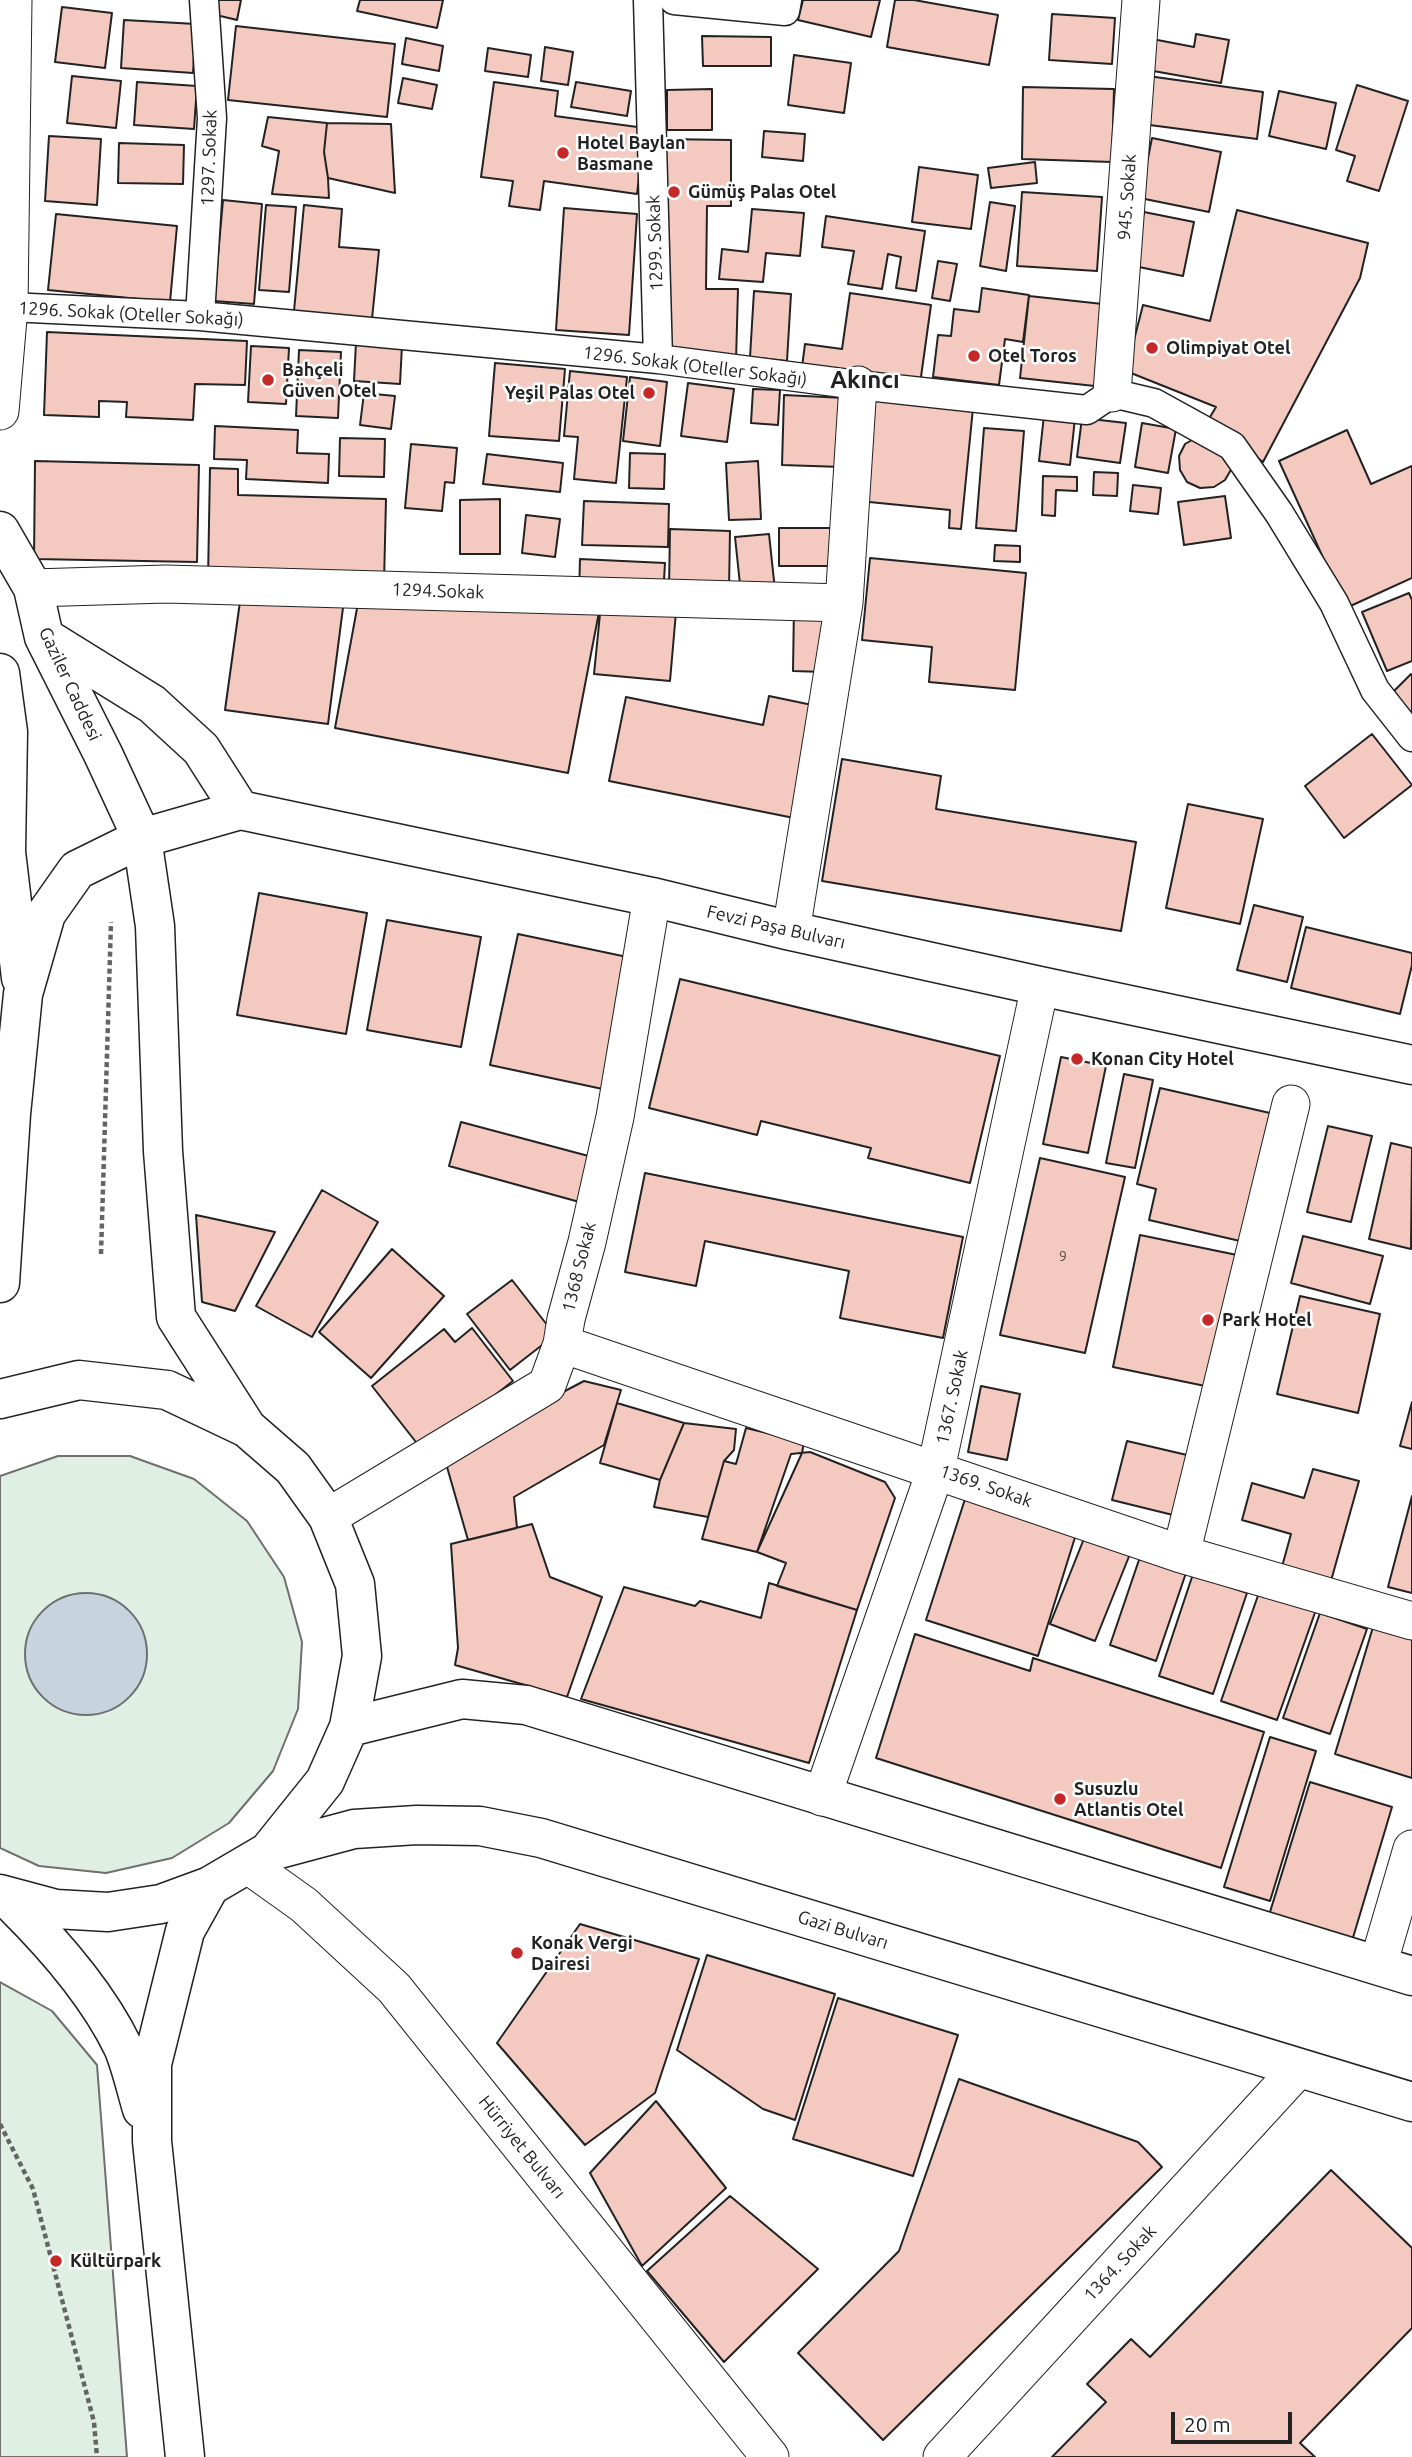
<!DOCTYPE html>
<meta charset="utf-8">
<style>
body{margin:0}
#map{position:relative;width:1412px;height:2457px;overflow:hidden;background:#fff;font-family:Ubuntu,sans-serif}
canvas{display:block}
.scale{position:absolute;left:1171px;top:2412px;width:121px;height:32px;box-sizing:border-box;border:4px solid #222;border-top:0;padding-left:9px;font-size:21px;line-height:24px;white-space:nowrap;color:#222;-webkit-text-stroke:5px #fff;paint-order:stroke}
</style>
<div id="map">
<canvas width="1412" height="2457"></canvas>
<div class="scale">20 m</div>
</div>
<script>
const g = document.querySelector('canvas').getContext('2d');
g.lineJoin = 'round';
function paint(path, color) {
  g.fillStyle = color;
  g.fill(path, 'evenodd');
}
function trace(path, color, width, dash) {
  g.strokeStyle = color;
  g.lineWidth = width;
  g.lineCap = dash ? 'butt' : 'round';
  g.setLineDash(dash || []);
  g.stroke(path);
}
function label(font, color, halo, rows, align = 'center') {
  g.font = font + ' Ubuntu,sans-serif';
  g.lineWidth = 5;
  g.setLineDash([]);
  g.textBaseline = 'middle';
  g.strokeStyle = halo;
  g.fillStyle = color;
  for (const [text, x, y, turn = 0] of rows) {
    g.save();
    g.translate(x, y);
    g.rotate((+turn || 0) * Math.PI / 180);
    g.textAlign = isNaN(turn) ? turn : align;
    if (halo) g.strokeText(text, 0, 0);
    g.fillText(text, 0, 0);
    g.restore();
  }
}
const green = new Path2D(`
 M 58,1456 L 130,1456 L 194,1479 L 247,1521 L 284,1577 L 302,1642 L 298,1709 L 273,1771 L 229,1823 L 172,1858 L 106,1873 L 39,1866 L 0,1848 L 0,1476 Z
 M 0,1982 L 52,2011 L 97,2065 L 127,2457 L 0,2457 Z`);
paint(green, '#e0efe3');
trace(green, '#6f6f6f', 2);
const water = new Path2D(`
 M25 1654a61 61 0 1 1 122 0a61 61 0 1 1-122 0Z`);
paint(water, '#c7d3dd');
trace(water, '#6f6f6f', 2);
const building = new Path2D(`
 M 215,0 L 241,0 L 237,20 L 212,14 Z
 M 360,0 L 443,0 L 437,28 L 357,11 Z
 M 803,0 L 880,0 L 871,37 L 798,20 Z
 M 895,0 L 914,0 L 998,15 L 989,65 L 887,47 Z
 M 62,7 L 112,13 L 105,68 L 55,62 Z
 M 1052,14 L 1115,18 L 1112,64 L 1049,60 Z
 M 124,20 L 196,24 L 193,73 L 121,68 Z
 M 236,26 L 395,44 L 387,117 L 228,100 Z
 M 1196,34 L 1229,40 L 1221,83 L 1142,69 L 1147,38 L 1194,47 Z
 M 702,36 L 771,37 L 771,66 L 703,66 Z
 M 406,38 L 443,46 L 439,71 L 402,64 Z
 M 545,47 L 573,52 L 568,85 L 541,81 Z
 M 488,48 L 531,55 L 528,77 L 485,71 Z
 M 794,55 L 851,63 L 844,113 L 788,105 Z
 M 72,76 L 121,81 L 116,128 L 67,123 Z
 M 1148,76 L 1263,92 L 1257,139 L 1142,124 Z
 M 403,78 L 437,85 L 432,109 L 398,103 Z
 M 137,82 L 197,86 L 194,129 L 134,125 Z
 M 494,82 L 558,91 L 555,116 L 645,128 L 637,194 L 544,181 L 540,210 L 509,206 L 513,181 L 481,177 Z
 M 576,82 L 631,91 L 627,116 L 571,107 Z
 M 1357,85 L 1408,101 L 1379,191 L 1347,181 L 1355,156 L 1336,150 Z
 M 1023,87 L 1114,89 L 1112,162 L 1022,159 Z
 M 712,89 L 712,130 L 667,130 L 667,90 Z
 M 1279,91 L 1336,103 L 1326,149 L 1269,136 Z
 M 268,117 L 327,123 L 324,152 L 328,178 L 329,198 L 272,194 L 279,151 L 262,146 Z
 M 327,123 L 391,124 L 395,193 L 328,178 L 324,152 Z
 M 764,131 L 805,134 L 803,161 L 762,157 Z
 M 49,136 L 101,139 L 97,205 L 45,201 Z
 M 1152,138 L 1221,152 L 1209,212 L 1140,198 Z
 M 663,139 L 731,140 L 731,206 L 707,206 L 706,289 L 738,289 L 736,361 L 668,355 Z
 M 119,143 L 184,145 L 183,184 L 118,183 Z
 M 1035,162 L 1037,183 L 991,188 L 988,168 Z
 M 919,167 L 978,175 L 971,229 L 912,222 Z
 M 1022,192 L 1102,197 L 1097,271 L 1017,266 Z
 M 223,200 L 262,204 L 254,304 L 214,301 Z
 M 990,202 L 1015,206 L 1006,271 L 980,266 Z
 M 266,205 L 296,207 L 289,292 L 259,290 Z
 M 304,205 L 342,209 L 339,247 L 379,250 L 372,319 L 294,311 Z
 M 564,208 L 637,214 L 629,335 L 556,330 Z
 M 752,209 L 804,213 L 800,256 L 766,253 L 763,282 L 719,279 L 722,249 L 748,252 Z
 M 1237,210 L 1368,243 L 1360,278 L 1263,462 L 1207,422 L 1216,407 L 1126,371 L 1143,305 L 1210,321 Z
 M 1144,212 L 1194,222 L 1183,276 L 1134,266 Z
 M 56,214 L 177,226 L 170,302 L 48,290 Z
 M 826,216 L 925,231 L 916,291 L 896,288 L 901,257 L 888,254 L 882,289 L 848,284 L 854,251 L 822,247 Z
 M 938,261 L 957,264 L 950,301 L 932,298 Z
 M 982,288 L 1029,295 L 1023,342 L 1005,339 L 999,385 L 933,377 L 938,335 L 951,336 L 954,309 L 979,312 Z
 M 754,291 L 791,294 L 787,361 L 750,357 Z
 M 850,293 L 931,305 L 920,384 L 802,367 L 805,344 L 842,349 Z
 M 1029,296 L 1112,305 L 1104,387 L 1020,378 Z
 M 47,332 L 247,341 L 245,385 L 195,384 L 193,420 L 126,417 L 127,402 L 99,401 L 99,417 L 44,415 Z
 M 356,342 L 402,345 L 400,384 L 354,381 Z
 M 251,346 L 289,348 L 286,404 L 248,402 Z
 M 299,350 L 341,352 L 338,418 L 296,416 Z
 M 495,363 L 565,369 L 559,441 L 489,436 Z
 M 570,371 L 627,377 L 616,483 L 574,479 L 578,437 L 564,436 Z
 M 630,377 L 667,382 L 660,446 L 623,441 Z
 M 688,383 L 734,389 L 727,442 L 681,436 Z
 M 753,389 L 780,390 L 778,425 L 751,423 Z
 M 364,393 L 395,396 L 391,429 L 360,425 Z
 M 784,395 L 845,398 L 842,467 L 782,465 Z
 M 870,398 L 973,408 L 961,529 L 949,528 L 950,510 L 859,501 Z
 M 1044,415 L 1075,418 L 1070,465 L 1039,461 Z
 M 1082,418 L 1126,423 L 1120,463 L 1077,457 Z
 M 1142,423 L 1176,429 L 1168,473 L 1135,467 Z
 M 215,426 L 298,430 L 297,453 L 329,454 L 328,483 L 246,479 L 247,460 L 214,459 Z
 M 984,428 L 1024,431 L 1016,531 L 976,528 Z
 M 1347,430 L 1371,484 L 1412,466 L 1412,578 L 1346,608 L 1279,461 Z
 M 1197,437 L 1231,454 L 1232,468 L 1225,480 L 1214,487 L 1200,488 L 1187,482 L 1180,470 L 1179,456 L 1185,444 Z
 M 340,438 L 385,439 L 384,477 L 339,476 Z
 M 411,444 L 457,448 L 454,483 L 445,482 L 442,511 L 405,508 Z
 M 630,453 L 665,454 L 664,489 L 629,488 Z
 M 487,454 L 563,463 L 560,492 L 483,484 Z
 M 35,461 L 199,465 L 197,562 L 34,559 Z
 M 758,461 L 761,519 L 729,520 L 726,463 Z
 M 210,468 L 238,469 L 238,495 L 386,499 L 384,583 L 208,579 Z
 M 1094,472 L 1118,473 L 1117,496 L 1093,495 Z
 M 1043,476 L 1077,477 L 1077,491 L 1056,490 L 1055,516 L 1042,515 Z
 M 1133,485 L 1161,488 L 1158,514 L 1130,511 Z
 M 1225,496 L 1231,538 L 1184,545 L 1178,502 Z
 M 500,499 L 500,554 L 460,554 L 460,500 Z
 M 584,501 L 669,504 L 668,547 L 582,545 Z
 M 526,515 L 560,519 L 555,557 L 522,553 Z
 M 779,528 L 840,528 L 840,566 L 779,566 Z
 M 670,529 L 730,531 L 729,590 L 669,588 Z
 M 769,534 L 775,590 L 741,594 L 735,537 Z
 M 995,545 L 1020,546 L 1020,562 L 994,561 Z
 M 870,558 L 1026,573 L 1015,690 L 929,682 L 932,647 L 862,640 Z
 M 580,559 L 665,563 L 663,597 L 579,594 Z
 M 242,587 L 344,600 L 328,724 L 225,710 Z
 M 1409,593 L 1412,600 L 1412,661 L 1387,671 L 1362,612 Z
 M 358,603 L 600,607 L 568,773 L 335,728 Z
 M 601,604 L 676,612 L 670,681 L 594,674 Z
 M 794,605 L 825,606 L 824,672 L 793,671 Z
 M 1411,674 L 1412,675 L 1412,720 L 1389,696 Z
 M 769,696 L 817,706 L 794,818 L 609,781 L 626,697 L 763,725 Z
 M 1372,734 L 1412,785 L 1344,838 L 1305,786 Z
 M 842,759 L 941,776 L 936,809 L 1136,842 L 1121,931 L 822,881 Z
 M 1188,804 L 1263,819 L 1240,924 L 1166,908 Z
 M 259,893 L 367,913 L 346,1034 L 237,1015 Z
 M 1254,905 L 1303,917 L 1287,982 L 1237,970 Z
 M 387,920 L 481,937 L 461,1047 L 367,1030 Z
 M 1306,927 L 1412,953 L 1412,965 L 1400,1014 L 1291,988 Z
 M 518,934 L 632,958 L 612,1091 L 490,1065 Z
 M 680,979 L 1000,1056 L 970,1183 L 868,1158 L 871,1148 L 761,1121 L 757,1135 L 649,1108 Z
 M 1061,1057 L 1106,1066 L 1088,1153 L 1043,1144 Z
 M 1124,1074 L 1153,1080 L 1135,1168 L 1106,1163 Z
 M 1160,1088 L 1270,1113 L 1240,1241 L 1149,1220 L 1156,1189 L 1137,1184 Z
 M 461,1122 L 596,1158 L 583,1203 L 449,1166 Z
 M 1328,1126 L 1372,1136 L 1351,1222 L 1307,1212 Z
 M 1391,1143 L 1412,1148 L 1411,1249 L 1369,1239 Z
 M 1040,1158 L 1125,1177 L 1085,1353 L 1000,1335 Z
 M 645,1173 L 963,1237 L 943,1338 L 840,1318 L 849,1271 L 705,1241 L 696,1286 L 625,1272 Z
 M 322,1190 L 378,1222 L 312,1337 L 256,1306 Z
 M 196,1215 L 275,1232 L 235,1311 L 202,1302 Z
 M 1140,1235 L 1237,1255 L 1210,1387 L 1113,1367 Z
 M 1303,1236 L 1383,1256 L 1370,1304 L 1291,1283 Z
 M 392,1249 L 444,1296 L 371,1378 L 319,1332 Z
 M 512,1280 L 555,1335 L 510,1370 L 467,1314 Z
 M 1300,1296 L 1380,1314 L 1358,1413 L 1277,1394 Z
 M 472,1328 L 513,1381 L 423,1451 L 372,1386 L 444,1329 L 455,1342 Z
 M 584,1381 L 621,1390 L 604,1445 L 514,1497 L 517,1528 L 468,1540 L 445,1460 L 510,1420 Z
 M 981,1386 L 1020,1394 L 1007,1460 L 968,1452 Z
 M 1412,1402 L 1412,1449 L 1400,1446 Z
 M 617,1403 L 684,1423 L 660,1480 L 600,1463 Z
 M 684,1423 L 736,1429 L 734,1450 L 724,1461 L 708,1517 L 654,1507 L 660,1480 Z
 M 746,1428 L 804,1442 L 802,1453 L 757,1552 L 702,1539 L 724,1461 L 736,1464 Z
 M 1127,1441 L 1187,1455 L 1173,1515 L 1112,1500 Z
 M 810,1452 L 885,1482 L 895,1498 L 857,1610 L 777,1586 L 786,1563 L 757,1552 L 791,1454 Z
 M 1313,1469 L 1359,1481 L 1329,1588 L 1280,1574 L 1291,1534 L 1242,1520 L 1252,1483 L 1304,1498 Z
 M 966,1496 L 1077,1531 L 1038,1656 L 926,1620 Z
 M 1412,1496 L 1412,1593 L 1388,1587 Z
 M 532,1524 L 550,1577 L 602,1597 L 567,1697 L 455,1665 L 458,1648 L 451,1544 Z
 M 1087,1531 L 1132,1549 L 1095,1641 L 1050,1624 Z
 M 1141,1554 L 1187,1570 L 1156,1661 L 1110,1645 Z
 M 1193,1574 L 1247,1593 L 1213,1694 L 1159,1676 Z
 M 769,1583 L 857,1610 L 809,1763 L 581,1699 L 624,1587 L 695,1606 L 700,1601 L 761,1618 Z
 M 1261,1587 L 1317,1607 L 1277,1720 L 1221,1701 Z
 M 1320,1613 L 1367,1629 L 1330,1734 L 1283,1718 Z
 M 1373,1627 L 1412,1638 L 1412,1778 L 1335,1754 Z
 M 915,1634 L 1030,1671 L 1033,1658 L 1264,1732 L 1221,1868 L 876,1758 Z
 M 1270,1737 L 1316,1751 L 1270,1901 L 1224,1887 Z
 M 1310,1782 L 1392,1807 L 1349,1951 L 1266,1925 Z
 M 580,1924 L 699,1959 L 655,2093 L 585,2145 L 497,2043 Z
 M 707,1955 L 835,1994 L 795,2120 L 763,2109 L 677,2050 Z
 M 838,1998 L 958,2035 L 913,2176 L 793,2139 Z
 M 959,2079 L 1138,2142 L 1162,2167 L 883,2440 L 798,2353 L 899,2251 Z
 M 656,2101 L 726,2188 L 642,2266 L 590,2173 Z
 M 1331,2170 L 1412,2248 L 1412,2328 L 1300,2443 L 1315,2457 L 1052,2457 L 1106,2402 L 1087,2384 L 1131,2339 L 1150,2357 Z
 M 730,2196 L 818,2269 L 724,2362 L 647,2271 Z`);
paint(building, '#f3c9c0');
trace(building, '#222', 2);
const pedestrian = new Path2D(`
 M 648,0 L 658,359
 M 674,0 L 785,11 L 787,0
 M 9,307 L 200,316 L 658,359 L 858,385 L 1087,410 L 1112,393 L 1154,403 L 1232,446 L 1279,513 L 1334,603 L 1375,690 L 1412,737
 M 200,316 L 212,118 L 204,0`);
const minor = new Path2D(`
 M 1112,393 L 1141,0
 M 0,411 L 9,307 L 13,0
 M 33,588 L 166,584 L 844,603
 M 791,931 L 844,603 L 858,385
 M 562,1344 L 1181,1554 L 1412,1621
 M 328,1517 L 547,1385 L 562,1344 L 566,1319 L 587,1242 L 615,1117 L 652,897
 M 1181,1554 L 1291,1104
 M 822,1797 L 936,1469 L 1040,986
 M 248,1865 L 304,1905 L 394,1988 L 770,2457
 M 1378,1965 L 1412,1849
 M 942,2457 L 1298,2069`);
const primary = new Path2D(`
 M 0,531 L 33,588 L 44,637 L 103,754 L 142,838 L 155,926 L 163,1151 L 176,1317 L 247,1428
 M 44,637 L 152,704 L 201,749 L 240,810
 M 0,673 L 8,732 L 6,852 L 21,978
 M 0,1283 L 11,1114 L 23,994 L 46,914 L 77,870 L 142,838 L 240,810 L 652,897 L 791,931 L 1040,986 L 1412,1065
 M 0,1399 L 79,1380 L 167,1390 L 247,1428 L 293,1468 L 328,1517 L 355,1584 L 362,1656 L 349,1727 L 325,1781 L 268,1852 L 210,1886 L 161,1904 L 108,1912 L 56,1909 L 0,1894
 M 349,1727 L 462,1699 L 526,1705 L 1412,1976
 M 268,1852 L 354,1829 L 417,1825 L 480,1826 L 541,1838 L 1412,2102
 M 7,1898 C 49,1939 97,1993 123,2047 C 131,2066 136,2089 142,2109
 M 185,2457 L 152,2141 L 152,2064 L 185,1931 L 210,1886`);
trace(pedestrian, '#222', 31);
trace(minor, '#222', 39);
trace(primary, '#222', 41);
trace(new Path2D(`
 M 101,1254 L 111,922
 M 0,2124 L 33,2189 L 94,2422 L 97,2457`), '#646464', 4.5, [5, 3.5]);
trace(pedestrian, '#fff', 28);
trace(minor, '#fff', 37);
trace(primary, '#fff', 38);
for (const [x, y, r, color] of [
 [563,153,7,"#c62828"],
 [674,192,7,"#c62828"],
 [1152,348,7,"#c62828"],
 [974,356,7,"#c62828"],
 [268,380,7,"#c62828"],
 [649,393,7,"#c62828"],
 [1077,1059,7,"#c62828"],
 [1208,1320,7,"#c62828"],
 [1060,1799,7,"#c62828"],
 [517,1953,7,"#c62828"],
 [56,2261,7,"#c62828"]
]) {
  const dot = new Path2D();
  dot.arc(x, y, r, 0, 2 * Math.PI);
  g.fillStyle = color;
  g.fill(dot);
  trace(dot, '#fff', 2.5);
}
label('14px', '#564c4a', null, [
 ["9",1063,1256]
]);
label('bold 18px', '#222', '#fff', [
 ["Hotel Baylan",577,143],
 ["Basmane",577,164],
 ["Gümüş Palas Otel",688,192],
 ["Olimpiyat Otel",1166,348],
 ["Otel Toros",988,356],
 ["Bahçeli",282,370],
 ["Güven Otel",282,391],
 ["Yeşil Palas Otel",635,393,"right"],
 ["Konan City Hotel",1091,1059],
 ["Park Hotel",1222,1320],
 ["Susuzlu",1074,1789],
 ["Atlantis Otel",1074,1810],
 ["Konak Vergi",531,1943],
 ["Dairesi",531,1964],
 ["Kültürpark",70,2261]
], 'left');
label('18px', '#222', '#fff', [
 ["1297. Sokak",209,158,-88],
 ["945. Sokak",1127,197,-86],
 ["1299. Sokak",655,243,-92],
 ["1296. Sokak (Oteller Sokağı)",131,314,3],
 ["1296. Sokak (Oteller Sokağı)",695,366,7],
 ["1294.Sokak",438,591,2],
 ["Gaziler Caddesi",70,684,65],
 ["Fevzi Paşa Bulvarı",776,927,13],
 ["1368 Sokak",579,1267,-76],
 ["1367. Sokak",952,1397,-78],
 ["1369. Sokak",986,1486,19],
 ["Gazi Bulvarı",843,1930,17],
 ["Hürriyet Bulvarı",522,2147,51],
 ["1364. Sokak",1120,2263,-47]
]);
label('bold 24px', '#222', '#fff', [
 ["Akıncı",865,380]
]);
</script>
